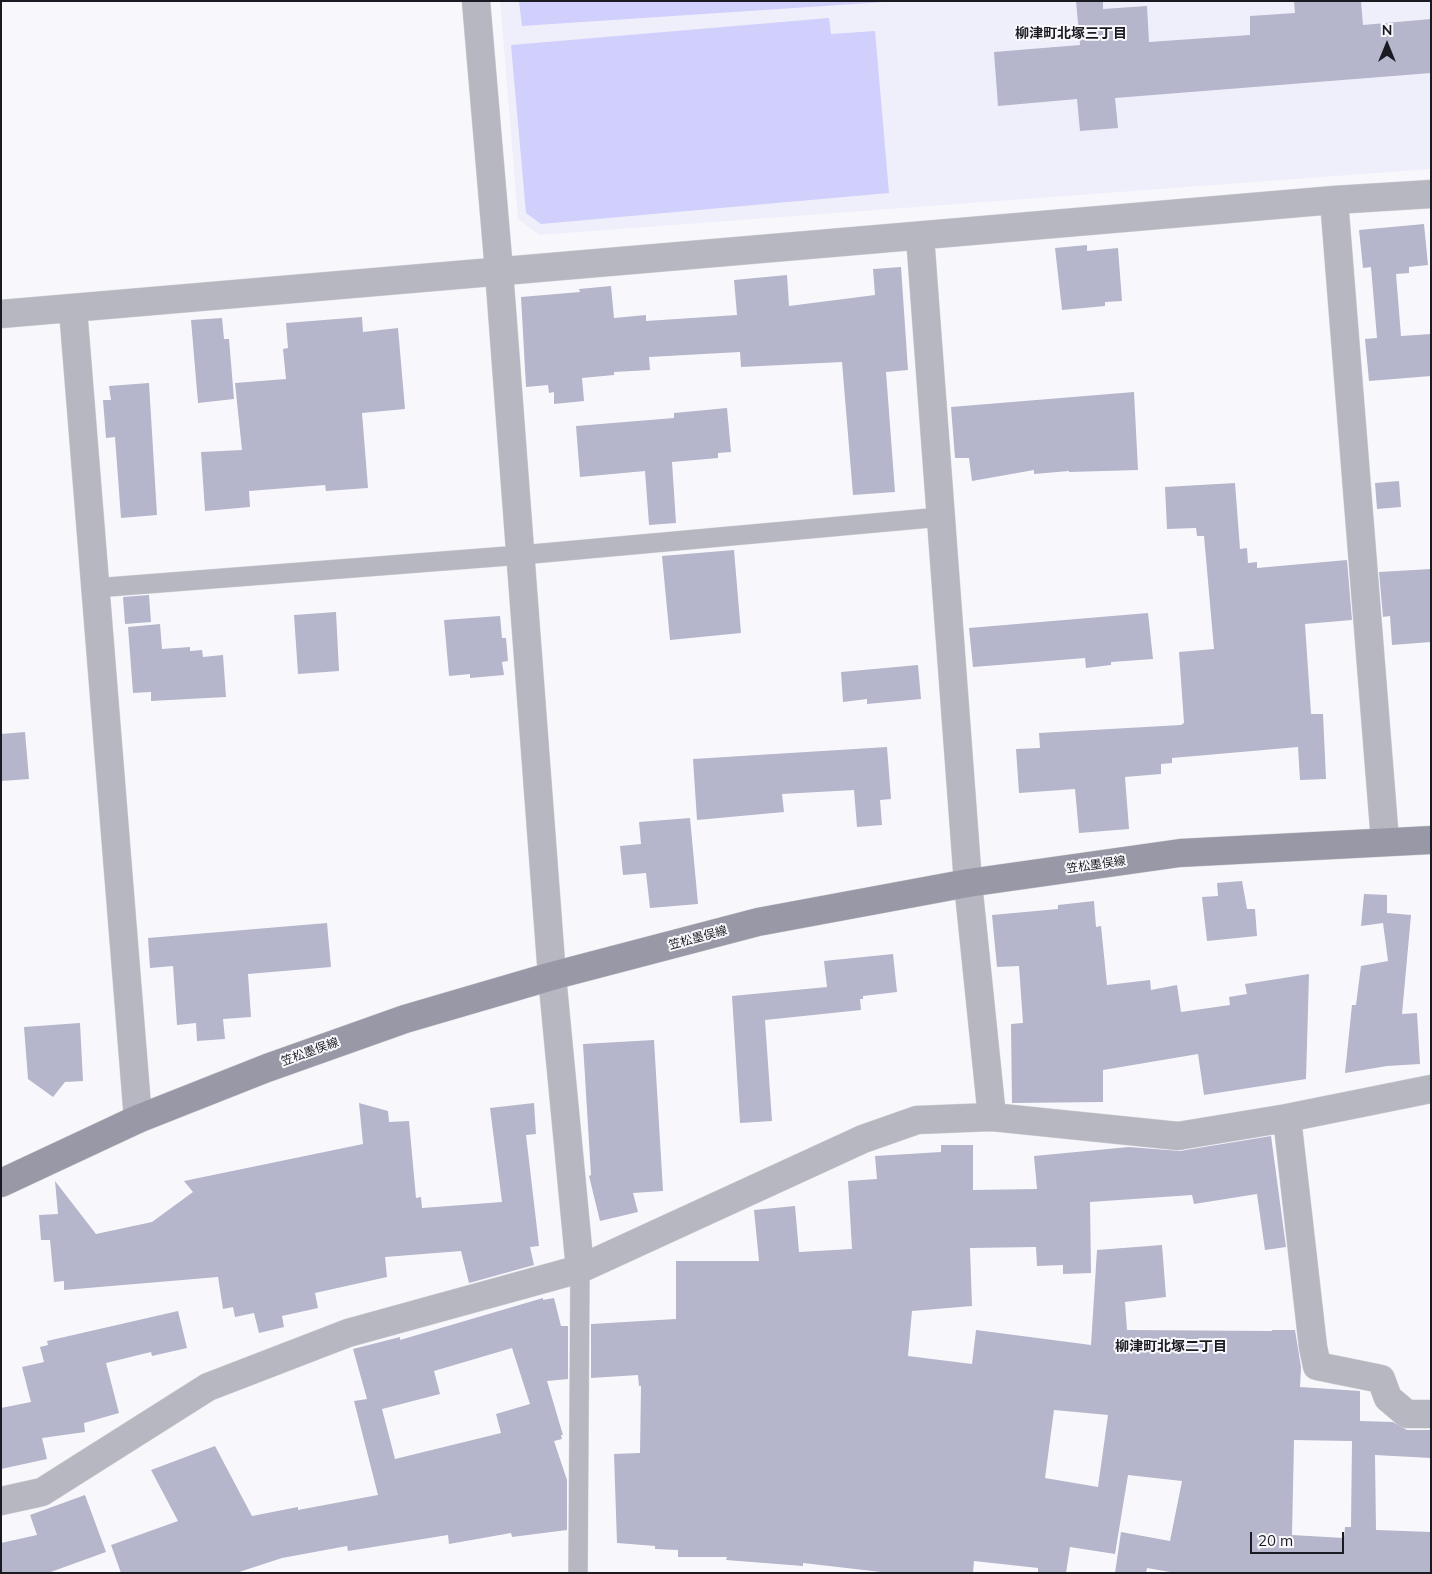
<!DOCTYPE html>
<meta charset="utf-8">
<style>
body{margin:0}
#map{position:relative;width:1432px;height:1574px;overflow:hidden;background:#f8f8fc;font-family:Mulish,sans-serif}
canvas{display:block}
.frame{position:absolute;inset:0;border:2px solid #1a1a22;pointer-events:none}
.north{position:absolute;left:1362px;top:20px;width:50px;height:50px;-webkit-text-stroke:4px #f8f8fc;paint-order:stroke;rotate:0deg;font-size:14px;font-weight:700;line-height:20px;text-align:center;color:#1a1a22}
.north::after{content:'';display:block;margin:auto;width:18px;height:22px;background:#1a1a22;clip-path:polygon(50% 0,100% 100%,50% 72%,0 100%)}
.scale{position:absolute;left:1250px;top:1532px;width:94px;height:22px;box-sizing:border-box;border:2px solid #1a1a22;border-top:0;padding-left:6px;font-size:15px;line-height:18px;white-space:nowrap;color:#1a1a22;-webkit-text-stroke:4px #f8f8fc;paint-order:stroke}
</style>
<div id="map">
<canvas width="1432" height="1574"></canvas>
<div class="frame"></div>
<div class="north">N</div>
<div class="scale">20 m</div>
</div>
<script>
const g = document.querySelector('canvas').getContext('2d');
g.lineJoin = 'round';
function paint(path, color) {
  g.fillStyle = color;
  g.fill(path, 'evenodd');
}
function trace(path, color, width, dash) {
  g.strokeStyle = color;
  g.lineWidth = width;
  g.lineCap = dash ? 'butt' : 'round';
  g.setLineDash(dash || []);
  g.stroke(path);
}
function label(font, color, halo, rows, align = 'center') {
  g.font = font + ' Mulish,"Noto Sans JP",sans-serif';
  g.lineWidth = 4;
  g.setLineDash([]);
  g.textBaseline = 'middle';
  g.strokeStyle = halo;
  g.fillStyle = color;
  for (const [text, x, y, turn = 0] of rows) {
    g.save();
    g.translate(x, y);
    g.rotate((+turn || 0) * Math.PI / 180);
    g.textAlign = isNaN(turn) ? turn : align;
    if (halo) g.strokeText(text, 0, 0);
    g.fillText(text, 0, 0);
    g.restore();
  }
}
paint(new Path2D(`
 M 500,1 L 1431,1 L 1431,169 L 539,235 L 518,219 Z`), '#efeffb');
paint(new Path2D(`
 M 519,1 L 900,1 L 522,26 Z
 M 829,18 L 831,34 L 875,31 L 889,193 L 541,224 L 526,213 L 511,45 Z`), '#d1cffb');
paint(new Path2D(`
 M 1076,1 L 1103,1 L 1103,9 L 1147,6 L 1149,42 L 1250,35 L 1250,16 L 1295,13 L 1294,1 L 1361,1 L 1363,25 L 1431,19 L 1431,73 L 1115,98 L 1118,128 L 1080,131 L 1077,99 L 998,106 L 994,52 L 1080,45 Z
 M 1424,224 L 1428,265 L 1409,267 L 1409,273 L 1396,274 L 1401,336 L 1431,334 L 1431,376 L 1369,381 L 1365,339 L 1377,338 L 1371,267 L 1363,268 L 1359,230 Z
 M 1087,245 L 1087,251 L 1118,248 L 1122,301 L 1105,302 L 1105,306 L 1062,310 L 1055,248 Z
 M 901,267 L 908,370 L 886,372 L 895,492 L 853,495 L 842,362 L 741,367 L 740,352 L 649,357 L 650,370 L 614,372 L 614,375 L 582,378 L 584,401 L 554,404 L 554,392 L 549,393 L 548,385 L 526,387 L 521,297 L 580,292 L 579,289 L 611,286 L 614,318 L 646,315 L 646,321 L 737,315 L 734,280 L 787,275 L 789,306 L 875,295 L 873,269 Z
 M 362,317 L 363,332 L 398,328 L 405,409 L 362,413 L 368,488 L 326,491 L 325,485 L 249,491 L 250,507 L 205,511 L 201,452 L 242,450 L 235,383 L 286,379 L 283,349 L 288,348 L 286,323 Z
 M 222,318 L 224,339 L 229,339 L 234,399 L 198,403 L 191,320 Z
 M 149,383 L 157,515 L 121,518 L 115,437 L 106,438 L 103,400 L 111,400 L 109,386 Z
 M 1134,392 L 1138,470 L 1069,472 L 1069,471 L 1034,474 L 1034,470 L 972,481 L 969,458 L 955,458 L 951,407 Z
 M 727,408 L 731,452 L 718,453 L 718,458 L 672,462 L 676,523 L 649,525 L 645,471 L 580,477 L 576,426 L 674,418 L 674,413 Z
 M 1399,481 L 1401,507 L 1377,509 L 1375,483 Z
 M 1235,483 L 1240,549 L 1247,548 L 1248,563 L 1257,562 L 1257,568 L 1347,560 L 1352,620 L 1305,624 L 1311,714 L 1323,714 L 1326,779 L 1300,780 L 1298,747 L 1172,758 L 1172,763 L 1161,764 L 1161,774 L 1125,777 L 1129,829 L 1079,833 L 1075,789 L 1019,793 L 1016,749 L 1040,748 L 1039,733 L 1181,725 L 1184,723 L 1179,652 L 1214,649 L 1204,536 L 1197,536 L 1196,528 L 1167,529 L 1165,487 Z
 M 734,550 L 741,633 L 670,640 L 662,556 Z
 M 1431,569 L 1431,642 L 1392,645 L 1390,616 L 1383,617 L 1379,572 Z
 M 149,595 L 151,622 L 125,624 L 123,597 Z
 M 336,612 L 339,671 L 298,674 L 294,615 Z
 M 1148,613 L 1153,659 L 1111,662 L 1111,665 L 1086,668 L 1085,658 L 973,667 L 969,628 Z
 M 500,616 L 502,638 L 506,638 L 508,661 L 502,662 L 504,675 L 470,678 L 470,674 L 449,676 L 444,620 Z
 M 160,624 L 162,649 L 190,647 L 190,651 L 202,650 L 203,657 L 223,655 L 226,697 L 151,701 L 151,692 L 133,693 L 128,627 Z
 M 918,665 L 921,699 L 867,704 L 867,699 L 843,702 L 841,672 Z
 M 25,732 L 29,779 L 1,781 L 1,734 Z
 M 887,747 L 891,799 L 880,800 L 882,825 L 857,827 L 854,790 L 782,794 L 784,812 L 697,820 L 693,759 Z
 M 690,818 L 698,904 L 650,908 L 646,873 L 623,875 L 620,846 L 641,844 L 639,822 Z
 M 1242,881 L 1247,909 L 1255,909 L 1257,936 L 1207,941 L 1202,897 L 1218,896 L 1217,883 Z
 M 1364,894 L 1387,895 L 1387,913 L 1411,915 L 1402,1014 L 1417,1013 L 1420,1064 L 1387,1066 L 1345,1073 L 1352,1005 L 1356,1005 L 1361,966 L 1388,961 L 1383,923 L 1361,926 Z
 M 1094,901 L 1096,927 L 1101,926 L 1107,985 L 1150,980 L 1151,990 L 1177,985 L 1181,1012 L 1230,1005 L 1229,997 L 1247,994 L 1245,984 L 1309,974 L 1306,1079 L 1204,1095 L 1198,1054 L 1103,1070 L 1103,1102 L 1012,1103 L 1011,1024 L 1023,1023 L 1019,966 L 997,967 L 992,915 L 1058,909 L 1058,905 Z
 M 327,923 L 331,967 L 248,974 L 251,1017 L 223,1019 L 225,1039 L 197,1041 L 196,1023 L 177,1025 L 173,966 L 150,968 L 148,938 Z
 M 893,954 L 897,992 L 863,996 L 863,999 L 860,999 L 861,1010 L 765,1020 L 772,1121 L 740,1123 L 732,996 L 827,987 L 824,961 Z
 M 80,1023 L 83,1081 L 65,1082 L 53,1097 L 28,1079 L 24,1027 Z
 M 654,1040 L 663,1191 L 633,1193 L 638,1212 L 600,1221 L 589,1176 L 591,1175 L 583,1044 Z
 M 359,1103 L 388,1111 L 389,1122 L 409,1121 L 416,1198 L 421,1197 L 422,1208 L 502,1202 L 490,1108 L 534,1103 L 536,1134 L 526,1135 L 539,1246 L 530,1247 L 534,1265 L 469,1283 L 461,1251 L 385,1257 L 387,1277 L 315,1293 L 318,1308 L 282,1316 L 284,1327 L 259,1333 L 254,1313 L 235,1317 L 233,1307 L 223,1309 L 218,1277 L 64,1290 L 64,1281 L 54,1282 L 50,1240 L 41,1240 L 39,1215 L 58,1214 L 55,1181 L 96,1234 L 152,1222 L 193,1192 L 184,1181 L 363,1144 Z
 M 1271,1136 L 1286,1247 L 1265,1250 L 1257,1194 L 1194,1204 L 1192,1195 L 1090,1202 L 1091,1273 L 1063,1274 L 1063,1265 L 1037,1266 L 1036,1247 L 970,1248 L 972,1306 L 912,1311 L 908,1356 L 972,1364 L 976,1330 L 1091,1345 L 1097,1250 L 1162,1245 L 1166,1297 L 1125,1302 L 1127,1330 L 1272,1331 L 1272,1330 L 1295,1330 L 1301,1367 L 1300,1387 L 1360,1391 L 1360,1421 L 1393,1422 L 1407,1430 L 1431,1430 L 1431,1458 L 1375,1455 L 1376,1530 L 1431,1532 L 1431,1573 L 1176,1573 L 1147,1568 L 1146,1573 L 1115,1573 L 1121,1532 L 1170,1541 L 1182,1481 L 1128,1475 L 1115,1554 L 1070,1547 L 1066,1573 L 1038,1573 L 1038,1568 L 974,1561 L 973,1573 L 890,1573 L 803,1563 L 803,1566 L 726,1560 L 727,1557 L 678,1557 L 678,1550 L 655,1549 L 655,1546 L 617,1543 L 614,1454 L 640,1453 L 641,1386 L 639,1386 L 638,1375 L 591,1378 L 591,1324 L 676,1319 L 676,1261 L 759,1261 L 754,1210 L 795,1206 L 799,1252 L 852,1249 L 848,1181 L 877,1179 L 875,1156 L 941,1152 L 941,1145 L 973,1145 L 973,1190 L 1037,1189 L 1034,1156 L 1129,1147 L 1180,1151 ZM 1054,1410 L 1108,1415 L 1098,1487 L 1045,1478 ZM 1294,1440 L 1352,1441 L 1351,1527 L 1345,1527 L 1344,1538 L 1292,1535 Z
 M 543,1298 L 543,1300 L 554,1298 L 561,1326 L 568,1326 L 568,1379 L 547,1381 L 563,1435 L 561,1435 L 562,1439 L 554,1441 L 567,1480 L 567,1530 L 512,1537 L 511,1533 L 449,1544 L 448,1535 L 348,1551 L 347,1546 L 282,1558 L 236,1573 L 121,1573 L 111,1545 L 178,1521 L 151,1470 L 215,1446 L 252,1516 L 298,1507 L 298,1510 L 378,1495 L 354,1401 L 367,1399 L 353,1349 L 400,1337 L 400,1340 ZM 512,1348 L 530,1404 L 496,1414 L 501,1433 L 395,1459 L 382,1409 L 440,1394 L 434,1371 Z
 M 178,1311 L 187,1348 L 152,1356 L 151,1352 L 106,1363 L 119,1413 L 84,1423 L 85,1432 L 42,1438 L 47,1459 L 1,1469 L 1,1408 L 31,1402 L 22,1367 L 44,1362 L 40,1347 L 48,1345 L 47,1341 Z
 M 85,1495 L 106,1552 L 48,1573 L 1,1573 L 1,1543 L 37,1535 L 30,1515 Z`), '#b5b5cc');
const lane = new Path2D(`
 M 95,588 L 521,555 L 941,517
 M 578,1573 L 580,1269`);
const street = new Path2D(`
 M 476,1 L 499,271 L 552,976 L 580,1269
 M 1334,200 L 1385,841
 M 920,236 L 968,883 L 992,1117
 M 73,309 L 138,1119
 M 1,314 L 1334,200 L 1431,194
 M 1287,1118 L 1313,1347 L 1317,1366 L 1381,1379 L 1388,1398 L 1407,1414 L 1431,1414
 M 1,1501 L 42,1492 L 208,1387 L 348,1333 L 580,1269 L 863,1139 L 917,1120 L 992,1117 L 1178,1136 L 1287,1118 L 1431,1089`);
const secondary = new Path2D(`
 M 1,1183 L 138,1119 L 267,1068 L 405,1019 L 552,976 L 758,922 L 968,883 L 1180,853 L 1431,840`);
trace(lane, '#d4d4d9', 20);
trace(street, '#d4d4d9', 29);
trace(secondary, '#d4d4d9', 29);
trace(lane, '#b7b7c2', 19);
trace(street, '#b7b7c2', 28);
trace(secondary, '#9898a7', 28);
label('12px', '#1a1a22', '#f8f8fc', [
 ["笠松墨俣線",1096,865,-8],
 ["笠松墨俣線",698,938,-15],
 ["笠松墨俣線",310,1052,-20]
]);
label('bold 14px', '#1a1a22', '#f8f8fc', [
 ["柳津町北塚三丁目",1071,34],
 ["柳津町北塚二丁目",1171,1347]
]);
</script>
